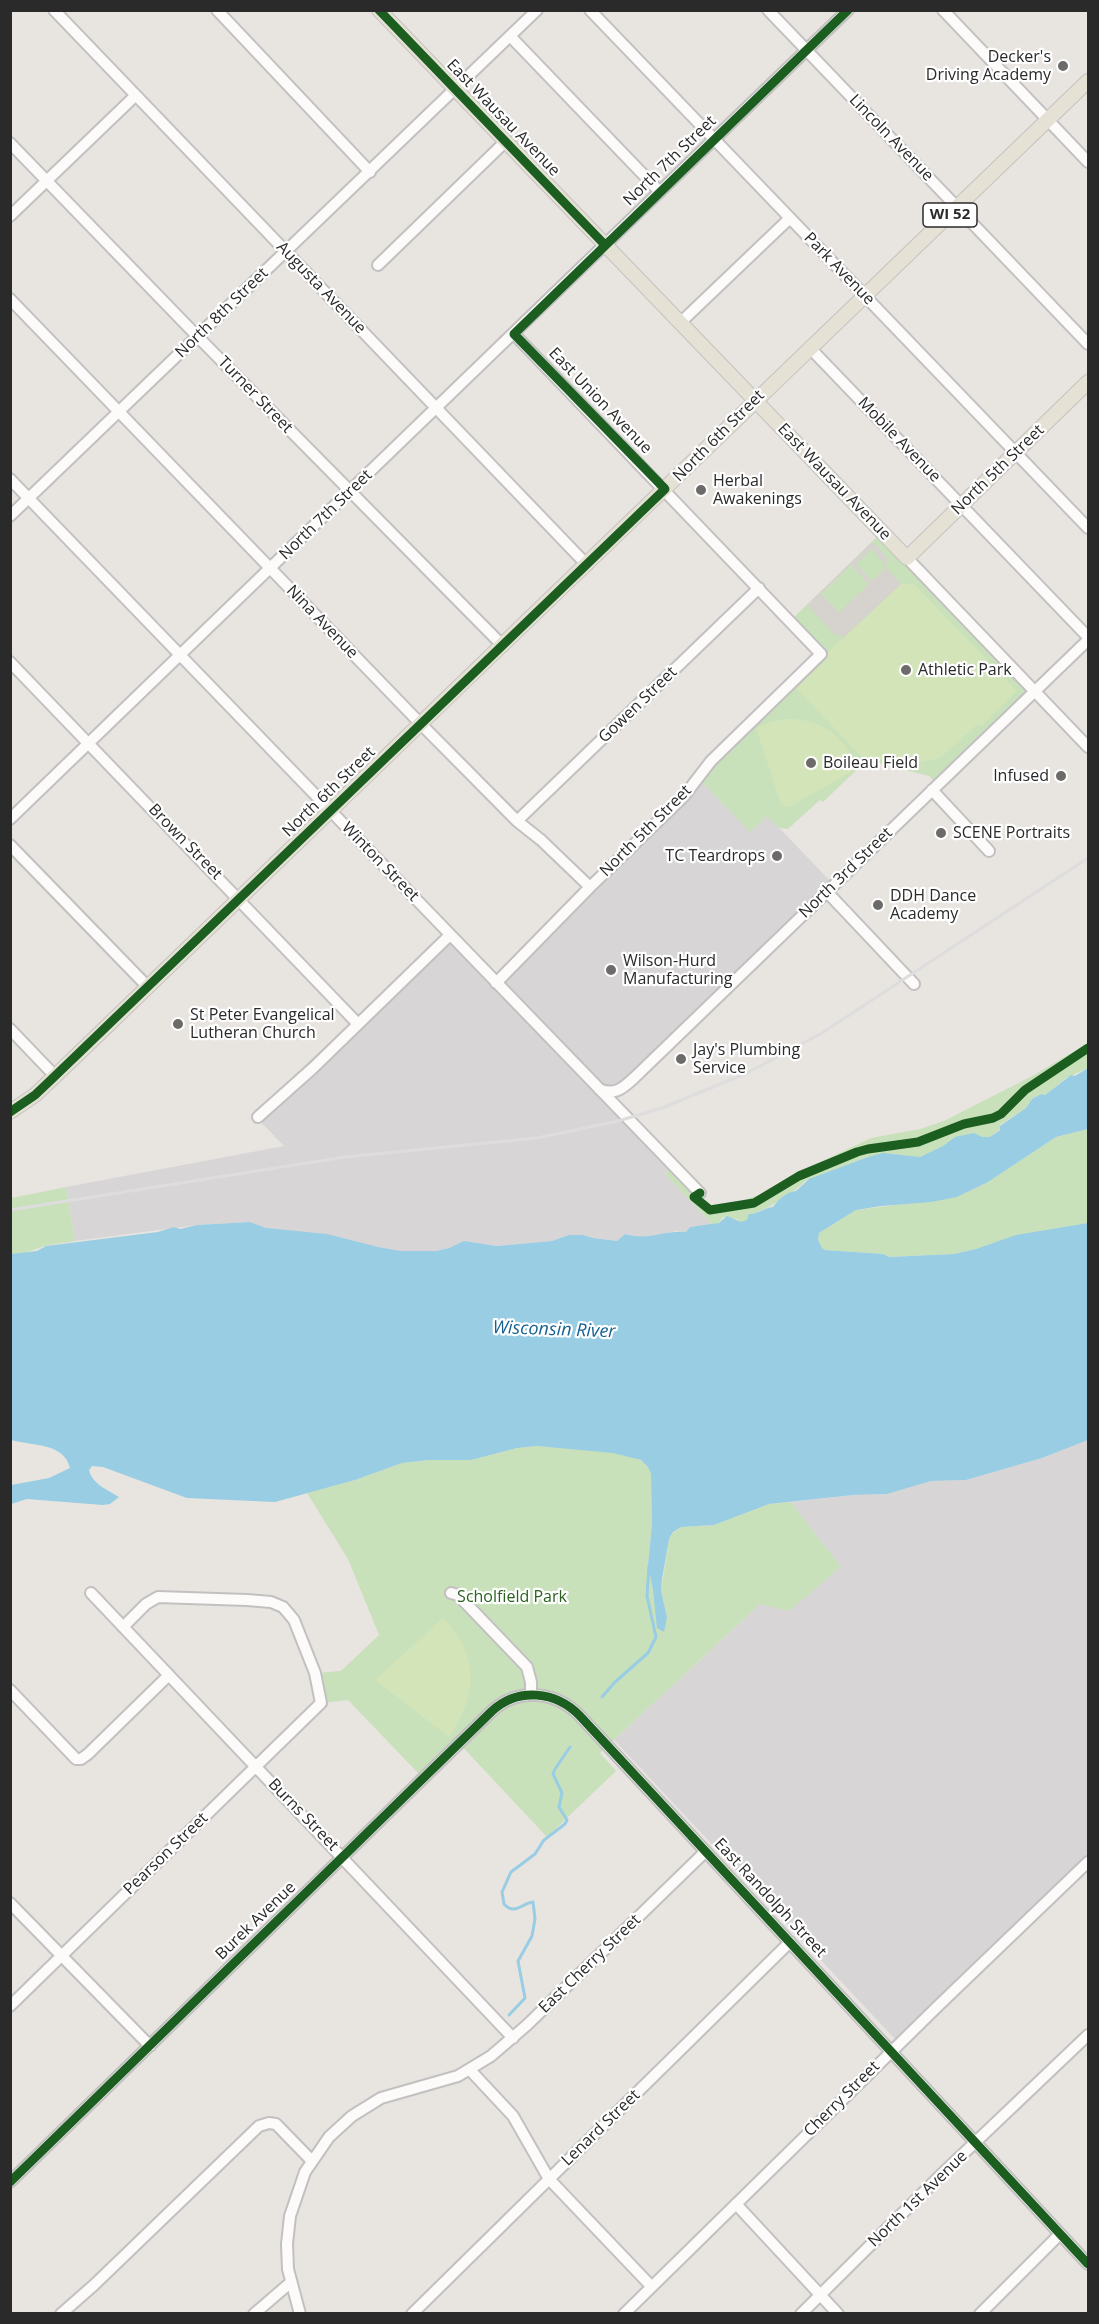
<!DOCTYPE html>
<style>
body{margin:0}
#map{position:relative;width:1099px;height:2324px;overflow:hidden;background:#e8e4e0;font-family:"Open Sans",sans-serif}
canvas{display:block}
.frame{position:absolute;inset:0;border:12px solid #2a2a2a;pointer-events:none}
</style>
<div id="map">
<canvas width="1099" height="2324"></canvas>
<div class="frame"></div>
</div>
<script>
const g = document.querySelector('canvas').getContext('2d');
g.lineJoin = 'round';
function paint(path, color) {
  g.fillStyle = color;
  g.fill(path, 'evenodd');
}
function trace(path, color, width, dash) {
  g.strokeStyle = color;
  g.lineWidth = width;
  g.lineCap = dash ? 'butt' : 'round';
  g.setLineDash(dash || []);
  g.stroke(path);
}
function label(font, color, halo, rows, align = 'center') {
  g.font = font + ' "Open Sans",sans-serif';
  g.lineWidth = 4.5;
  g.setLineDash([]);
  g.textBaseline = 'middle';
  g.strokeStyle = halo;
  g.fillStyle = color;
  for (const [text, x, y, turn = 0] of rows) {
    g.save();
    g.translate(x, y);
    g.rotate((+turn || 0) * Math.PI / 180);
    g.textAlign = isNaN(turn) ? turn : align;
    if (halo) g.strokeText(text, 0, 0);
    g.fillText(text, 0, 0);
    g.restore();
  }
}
paint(new Path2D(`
 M 697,777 L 750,831 L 767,815 L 833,884 L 614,1096 L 633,1117 L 670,1168 L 665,1174 L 713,1225 L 690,1227 L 686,1232 L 676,1231 L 650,1238 L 625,1234 L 617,1241 L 593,1238 L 583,1235 L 569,1235 L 552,1241 L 497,1246 L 464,1241 L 449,1248 L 436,1251 L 401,1251 L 378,1247 L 266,1228 L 250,1222 L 197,1225 L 75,1241 L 66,1187 L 284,1146 L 253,1114 L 446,933 L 494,982 Z
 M 1088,1440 L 1088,1855 L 901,2036 L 895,2039 L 614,1740 L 760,1604 L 840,1566 L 791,1502 L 853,1495 L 887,1494 L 931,1481 L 966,1480 L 1042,1458 Z`), '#d8d5d7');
paint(new Path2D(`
 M 882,532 L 1034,690 L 937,784 L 929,776 L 867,760 L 823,802 L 820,800 L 788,829 L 779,828 L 767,816 L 750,832 L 697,777 L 823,654 L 791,620 Z
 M 1088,1043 L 1088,1068 L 1066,1078 L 1045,1095 L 1041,1094 L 1032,1099 L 1026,1108 L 1000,1125 L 1000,1129 L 990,1137 L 955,1137 L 944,1146 L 920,1157 L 903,1157 L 895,1154 L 868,1157 L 805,1181 C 798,1190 762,1213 751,1214 L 748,1220 L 741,1223 L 737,1219 L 723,1217 L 719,1223 L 713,1225 L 665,1174 L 670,1168 L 709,1206 L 734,1203 L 763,1194 L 799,1172 L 871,1138 L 920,1129 L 944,1121 L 1034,1075 Z
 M 1088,1129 L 1088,1223 L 954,1254 L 889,1257 L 883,1254 L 825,1250 L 822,1248 L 818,1240 L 819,1233 L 856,1210 L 957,1197 L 988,1182 L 1056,1137 Z
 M 66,1187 L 75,1241 C 67,1243 58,1243 50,1245 C 34,1248 29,1254 11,1254 L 11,1198 Z
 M 537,1446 C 568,1449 612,1447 640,1460 C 646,1463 649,1468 651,1474 L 652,1524 L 648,1565 L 653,1590 L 667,1617 L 661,1591 L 669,1539 L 673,1533 L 681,1527 L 714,1525 L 769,1504 L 791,1502 L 841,1567 L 789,1611 L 760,1604 L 600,1753 L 616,1771 L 547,1837 L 455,1739 L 419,1774 L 348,1700 L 321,1703 L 315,1673 L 341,1671 L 379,1635 L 348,1559 L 307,1493 L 355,1480 L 402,1463 L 429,1460 L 471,1460 L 517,1448 Z`), '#c9e1bb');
paint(new Path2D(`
 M 901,584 L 914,584 L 1017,691 L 981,726 L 978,724 L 940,758 L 911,764 L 866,758 L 861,756 L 796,688 L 824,662 L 828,652 Z
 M 787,719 C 822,718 845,738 858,768 L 789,807 L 781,804 L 756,728 L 771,722 Z
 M 443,1618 C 480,1657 478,1694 449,1737 L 375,1680 Z`), '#d3e4b9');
paint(new Path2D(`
 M 872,542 L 887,557 L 886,568 L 901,584 L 840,641 L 842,637 L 839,633 L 836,636 L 807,605 ZM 872,549 L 883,562 L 883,570 L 872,581 L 856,564 ZM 851,565 L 869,584 L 839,613 L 821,594 Z`), '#d6d2ce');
paint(new Path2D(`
 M 1088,1068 L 1088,1129 L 1056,1137 L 988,1182 L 957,1197 L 931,1202 L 881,1206 L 856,1210 L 819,1233 L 818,1240 L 822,1248 L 825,1250 L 883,1254 L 889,1257 L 954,1254 L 976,1249 L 1016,1235 L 1088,1223 L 1088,1440 L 1042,1458 L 966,1480 L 931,1481 L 887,1494 L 853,1495 L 769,1504 L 714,1525 L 681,1527 L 673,1532 L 669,1539 L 662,1579 L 661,1591 L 667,1617 L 664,1632 L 657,1628 L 653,1590 L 648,1565 L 652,1524 L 651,1474 L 648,1467 L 641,1460 L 613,1453 L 537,1446 L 517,1448 L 471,1460 L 429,1460 L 402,1463 L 355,1480 L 275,1502 L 187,1498 L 103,1467 L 92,1466 L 89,1470 C 92,1484 108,1490 119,1497 L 110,1504 L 103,1505 L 27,1499 L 11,1504 L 11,1485 L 49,1478 L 70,1468 C 64,1442 31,1446 11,1440 L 11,1254 L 37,1251 L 46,1246 L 158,1232 L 174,1227 L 180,1229 L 197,1225 L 250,1222 L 266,1228 L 327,1234 L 378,1247 L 401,1251 L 436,1251 L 449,1248 L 464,1241 L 497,1246 L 552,1241 L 569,1235 L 583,1235 L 593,1238 L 617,1241 L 625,1234 C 650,1241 663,1230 686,1232 L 690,1227 L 719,1223 L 727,1216 L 741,1222 L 747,1220 L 749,1214 C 758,1214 764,1208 773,1207 C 779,1199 786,1192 796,1191 L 809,1179 L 868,1157 L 883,1153 L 920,1157 L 943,1146 L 955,1137 L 974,1133 L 982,1137 L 990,1137 L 1000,1130 L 1000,1126 L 1026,1108 L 1032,1099 L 1041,1094 L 1045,1095 L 1071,1075 L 1075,1076 Z`), '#98cde4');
trace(new Path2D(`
 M 602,1697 L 615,1682 L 648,1653 L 656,1637 L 647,1596 L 649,1566
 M 509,2015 L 525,1998 L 518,1961 L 532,1936 L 535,1919 L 533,1902 C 522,1903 515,1916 504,1904 L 502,1892 L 511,1872 L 535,1854 L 544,1840 L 565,1824 L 567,1820 L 559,1807 L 562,1793 L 553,1774 L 555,1769 L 570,1747`), '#98cde4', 3);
const minor = new Path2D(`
 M 54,10 L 587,565
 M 217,10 L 370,172
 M 590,10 L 1088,528
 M 768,10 L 1088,344
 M 943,10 L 1088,162
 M 510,36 L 660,192
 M 10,143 L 198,337 L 503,646
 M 10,216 L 135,96
 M 378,265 L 505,142
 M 10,299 L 414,717 L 517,821 L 541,840 L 590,887
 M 680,323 L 790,218
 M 810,348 L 1088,637
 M 10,479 L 700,1193
 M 10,516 L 537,10
 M 907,558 L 1088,747
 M 10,662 L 358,1024
 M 932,790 L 989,851
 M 10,819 L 848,10
 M 517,821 L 759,588
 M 10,845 L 148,987
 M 827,892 L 914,984
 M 496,983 L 590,887 L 684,796 L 711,761 L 821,654 L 514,334
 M 10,1029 L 55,1076
 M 599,1089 C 615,1096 623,1088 634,1078 L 1088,640
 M 258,1117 L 313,1068 L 450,935
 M 91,1593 L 513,2038
 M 451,1593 L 458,1595 L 527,1667 L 531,1682 L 531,1695
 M 10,1690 L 76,1759 L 81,1759 L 88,1754 L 169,1675
 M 10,1903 L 150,2046
 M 10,2006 L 321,1703 L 315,1673 L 294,1620 L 283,1607 L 271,1602 L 247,1600 L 158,1597 L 146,1604 L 123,1627
 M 470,2070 L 513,2116 L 549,2179 L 651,2286
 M 10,2182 L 492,1711 C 518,1687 556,1691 580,1716 L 1088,2264
 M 736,2204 L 838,2314
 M 61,2314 L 94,2285 L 259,2126 L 269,2123 L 276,2124 L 311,2160
 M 254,2314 L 290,2283
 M 300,2314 L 288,2269 L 287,2244 L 290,2216 L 305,2172 L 329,2137 L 352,2116 L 381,2098 L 458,2076 L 491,2056 L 527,2025 L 705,1852
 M 412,2314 L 790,1942
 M 624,2314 L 938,2006 L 1088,1862
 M 801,2314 L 944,2172 L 1088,2035
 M 980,2314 L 1060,2234`);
const major = new Path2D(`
 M 379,10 L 907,558 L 1088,382
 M 10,1112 L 35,1095 L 75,1057 C 413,732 749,405 1088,81`);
trace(minor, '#c2c0c1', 14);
trace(major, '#c4c3c1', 16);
trace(minor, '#fcfbfa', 10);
trace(major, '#e5e1d4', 14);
trace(new Path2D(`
 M 10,1210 L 345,1157 L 537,1138 L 618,1121 L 662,1108 L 747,1073 L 822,1033 L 1088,858`), '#deddde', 3);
trace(new Path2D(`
 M 379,10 L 605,245
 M 10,1112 L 35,1095 L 55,1076 L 665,489 L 514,334 L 848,10
 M 700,1193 L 694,1197 L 710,1210 L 754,1203 L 799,1176 L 857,1152 L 868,1149 L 918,1142 L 964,1124 L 993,1118 L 1001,1114 L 1025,1090 L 1088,1048
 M 10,2182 L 492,1711 C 518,1687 556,1691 580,1716 L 1088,2264`), '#1b5e20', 9);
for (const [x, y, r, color] of [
 [1063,66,6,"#6c6b6a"],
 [701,490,6,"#6c6b6a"],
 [906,670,6,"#6c6b6a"],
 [811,763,6,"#6c6b6a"],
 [1061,776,6,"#6c6b6a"],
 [941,833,6,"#6c6b6a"],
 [777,856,6,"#6c6b6a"],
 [878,905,6,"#6c6b6a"],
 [611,970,6,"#6c6b6a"],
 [178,1024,6,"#6c6b6a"],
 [681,1059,6,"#6c6b6a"]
]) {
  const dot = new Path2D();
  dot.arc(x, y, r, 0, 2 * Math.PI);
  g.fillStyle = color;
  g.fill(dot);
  trace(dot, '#fff', 2);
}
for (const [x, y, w] of [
 [950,215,54]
]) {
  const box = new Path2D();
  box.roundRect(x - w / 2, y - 12, w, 24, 4.5);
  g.fillStyle = '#fff';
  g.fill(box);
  trace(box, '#2a2a2a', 1.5);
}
label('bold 15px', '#2a2a2a', null, [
 ["WI 52",950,215]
]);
label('16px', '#2a2a2a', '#fff', [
 ["Decker's",1051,57,"right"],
 ["Driving Academy",1051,75,"right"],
 ["Herbal",713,481],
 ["Awakenings",713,499],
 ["Athletic Park",918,670],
 ["Boileau Field",823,763],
 ["Infused",1049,776,"right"],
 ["SCENE Portraits",953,833],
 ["TC Teardrops",765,856,"right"],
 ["DDH Dance",890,896],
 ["Academy",890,914],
 ["Wilson-Hurd",623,961],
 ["Manufacturing",623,979],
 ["St Peter Evangelical",190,1015],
 ["Lutheran Church",190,1033],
 ["Jay's Plumbing",693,1050],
 ["Service",693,1068]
], 'left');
label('16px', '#2a2a2a', '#fff', [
 ["East Wausau Avenue",503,118,46],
 ["Lincoln Avenue",891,138,46],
 ["North 7th Street",670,161,-44],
 ["Park Avenue",839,269,46],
 ["Augusta Avenue",321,288,46],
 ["North 8th Street",222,313,-44],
 ["Turner Street",255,395,46],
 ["East Union Avenue",600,401,46],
 ["North 6th Street",719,436,-45],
 ["Mobile Avenue",899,440,46],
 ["North 5th Street",998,470,-44],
 ["East Wausau Avenue",834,482,46],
 ["North 7th Street",326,515,-44],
 ["Nina Avenue",322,622,46],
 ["Gowen Street",638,705,-44],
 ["North 6th Street",329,792,-44],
 ["North 5th Street",646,831,-45],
 ["Brown Street",185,842,46],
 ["Winton Street",380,862,46],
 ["North 3rd Street",846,873,-44],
 ["Burns Street",303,1815,46],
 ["Pearson Street",166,1854,-44],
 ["East Randolph Street",770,1898,47],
 ["Burek Avenue",256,1921,-44],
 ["East Cherry Street",590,1964,-44],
 ["Cherry Street",842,2099,-45],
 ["Lenard Street",601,2128,-44],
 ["North 1st Avenue",918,2199,-44]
]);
label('16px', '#2a611f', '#fff', [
 ["Scholfield Park",512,1597]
]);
label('italic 18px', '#166191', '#fff', [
 ["Wisconsin River",554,1330,2]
]);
</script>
